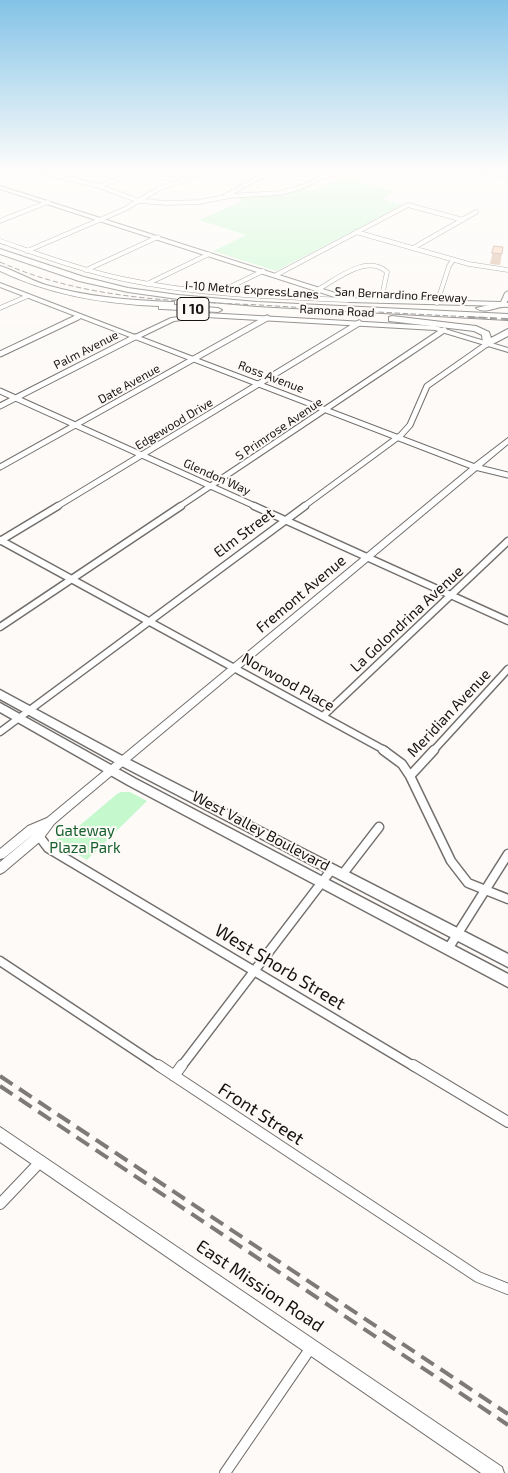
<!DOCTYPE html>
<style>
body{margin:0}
canvas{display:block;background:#fdfaf7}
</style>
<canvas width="508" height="1473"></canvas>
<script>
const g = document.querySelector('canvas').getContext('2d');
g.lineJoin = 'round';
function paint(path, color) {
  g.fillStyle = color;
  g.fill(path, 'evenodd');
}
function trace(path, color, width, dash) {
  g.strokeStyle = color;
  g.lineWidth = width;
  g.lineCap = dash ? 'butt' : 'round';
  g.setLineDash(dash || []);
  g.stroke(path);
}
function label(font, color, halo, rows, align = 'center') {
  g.font = font + ' "Exo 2",sans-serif';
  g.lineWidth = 4;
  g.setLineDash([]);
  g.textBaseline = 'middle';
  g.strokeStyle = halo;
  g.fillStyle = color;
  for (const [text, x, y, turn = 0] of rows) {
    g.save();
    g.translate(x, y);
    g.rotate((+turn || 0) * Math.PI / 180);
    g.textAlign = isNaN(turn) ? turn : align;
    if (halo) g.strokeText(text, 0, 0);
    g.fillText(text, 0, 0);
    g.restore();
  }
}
paint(new Path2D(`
 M 343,178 L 395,191 L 382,199 L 403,205 L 276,271 L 213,251 L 246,235 L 199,220 L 240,202 L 241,200 L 239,196 L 272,195 L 301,188 L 310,191 Z
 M 121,792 L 130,792 L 147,801 L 87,860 L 54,841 L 73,831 L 117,794 Z`), '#c6f8ce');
const streetFar4 = new Path2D(`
 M 38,171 L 99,186 L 139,201 L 168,203 L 199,202 L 230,196 L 280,193 L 299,188 L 325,176 L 347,171
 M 478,171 L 508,177
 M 60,176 L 74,171
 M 99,186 L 140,171
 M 225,196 L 271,171
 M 0,221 L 48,202
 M 356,232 L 469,264 L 508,270
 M 0,241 C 41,255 81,270 123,279 C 198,295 274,297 350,300
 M 413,248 L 476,212
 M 27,251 L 125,209 L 158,189 L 208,171
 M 86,270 L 158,237
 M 276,275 L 408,205 L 463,220
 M 147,284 L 209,254
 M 319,289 C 338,278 367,254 387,272 L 381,301
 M 223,293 L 230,287 L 263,271
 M 437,303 L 449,266 L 453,260
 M 0,308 L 28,296
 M 76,318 L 80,316`);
const streetFar3 = new Path2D(`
 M 0,354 L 78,317
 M 0,391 L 257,507
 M 0,406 L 135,337
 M 0,467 L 267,318
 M 475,467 L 508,475
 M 56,507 L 359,323
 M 179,507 L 444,330
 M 303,507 L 401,435 L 410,425 L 427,386 L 487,344`);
const streetFar2 = new Path2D(`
 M 254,506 L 508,621
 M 0,540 L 386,751
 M 0,541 L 58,506
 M 0,627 L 181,506
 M 323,716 L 508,541
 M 0,732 L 305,506
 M 433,751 L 508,669`);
const streetFar1 = new Path2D(`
 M 383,750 L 402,764 L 410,776 L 451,861 L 468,883 L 508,899
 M 410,776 L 434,750
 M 39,836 L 48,848 L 415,1067
 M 342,875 L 379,827
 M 448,949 L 508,854
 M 0,961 L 160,1067
 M 181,1067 L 332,869`);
const street = new Path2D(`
 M 158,1065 L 478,1277 L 508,1289
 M 413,1065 L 508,1122
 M 174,1076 L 182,1065
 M 0,1204 L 41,1161
 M 225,1473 L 312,1346`);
const secondary = new Path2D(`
 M 0,186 L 351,298 L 501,302 L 505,293 L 508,291 L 508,300 L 505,305 L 503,306 L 350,302 L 0,189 Z
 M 0,283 L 135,335 L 171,318 L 206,313 L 435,326 L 508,348 L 508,352 L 435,330 L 206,317 L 174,321 L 141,337 L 474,464 L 508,438 L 508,444 L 68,812 L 54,824 L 43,839 L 4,872 L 0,874 L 0,862 L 36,832 L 4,858 L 0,859 L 0,849 L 28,826 L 47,818 L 470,468 L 0,287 Z
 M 0,1127 L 502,1467 L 504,1473 L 481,1473 L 0,1142 Z`);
const primary = new Path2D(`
 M 0,690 L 126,758 L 508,954 L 508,967 L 118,764 L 0,699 Z
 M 0,703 L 136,779 L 508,974 L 508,987 L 128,785 L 0,712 Z`);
const highway = new Path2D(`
 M 0,249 L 84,277 L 128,288 L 178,295 L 257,302 L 508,314 L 508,320 L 257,306 L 178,299 L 128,292 L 79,281 L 0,254 Z
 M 0,266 C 16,271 30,280 46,285 C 87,297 129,300 171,302 L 174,302 L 174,305 L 218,308 L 222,310 L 218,312 L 162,309 L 159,309 L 159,306 C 103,304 50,295 0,271 Z
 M 503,302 L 508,303 L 508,307 C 497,305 486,315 476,308 Z
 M 392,316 L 476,326 L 489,332 L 491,338 L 508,329 L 508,336 L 487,347 L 483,344 L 482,335 L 474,331 L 389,321 L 389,317 Z`);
trace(streetFar4, '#726f6d', 5);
trace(streetFar3, '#726f6d', 7);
trace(streetFar2, '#726f6d', 9);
trace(streetFar1, '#726f6d', 11);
trace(street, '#726f6d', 12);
trace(secondary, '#726f6d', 2);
trace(primary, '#726f6d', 3);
trace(highway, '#726f6d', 2);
trace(streetFar4, '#fff', 4);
trace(streetFar3, '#fff', 5);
trace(streetFar2, '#fff', 6);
trace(streetFar1, '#fff', 8);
trace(street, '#fff', 10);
paint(secondary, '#fff');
paint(primary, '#fff');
paint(highway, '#fff');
trace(new Path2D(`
 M 0,262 C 83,299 171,301 260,305 C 337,310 414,314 490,318`), '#7d7a79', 1, [5.5, 2.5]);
trace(new Path2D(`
 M 468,317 L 508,319`), '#7d7a79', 2, [7, 4]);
trace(new Path2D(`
 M 0,1076 L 508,1414
 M 0,1086 L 508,1425`), '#7d7a79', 4, [15, 8]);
paint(new Path2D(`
 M 494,246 L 503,247 L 500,265 L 490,264 Z`), '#d9b39b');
const building = new Path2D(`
 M 494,246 L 503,247 L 502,254 L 492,253 Z`);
paint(building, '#fcd0b4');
trace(building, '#b0927e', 1);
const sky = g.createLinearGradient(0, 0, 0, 377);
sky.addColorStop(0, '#83c3e7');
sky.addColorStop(0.45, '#fefdfb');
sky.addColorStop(1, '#fefdfb00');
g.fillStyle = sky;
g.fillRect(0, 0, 508, 377);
label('12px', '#151313', '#fdfaf7', [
 ["I-10 Metro ExpressLanes",252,290,4],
 ["San Bernardino Freeway",401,295,3],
 ["Ramona Road",337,311,3],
 ["Palm Avenue",86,350,-27],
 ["Ross Avenue",271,377,21],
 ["Date Avenue",129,384,-29],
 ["Edgewood Drive",174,424,-31],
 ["S Primrose Avenue",279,429,-34],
 ["Glendon Way",217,477,24]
]);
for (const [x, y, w] of [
 [193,309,32]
]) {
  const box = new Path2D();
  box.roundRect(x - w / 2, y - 11.5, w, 23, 4);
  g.fillStyle = '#fdfaf7';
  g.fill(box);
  trace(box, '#151313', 1);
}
label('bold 14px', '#151313', null, [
 ["I 10",193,309]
]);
label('15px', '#151313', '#fdfaf7', [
 ["Elm Street",244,533,-37],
 ["Fremont Avenue",301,594,-40],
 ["La Golondrina Avenue",407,619,-43],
 ["Norwood Place",288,682,29],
 ["Meridian Avenue",449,713,-47],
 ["West Valley Boulevard",261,831,28]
]);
label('15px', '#16602e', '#fdfaf7', [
 ["Gateway",85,831],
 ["Plaza Park",85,848]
]);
label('18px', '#151313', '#fdfaf7', [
 ["West Shorb Street",280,967,31],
 ["Front Street",261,1114,33],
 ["East Mission Road",260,1286,34]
]);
</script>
